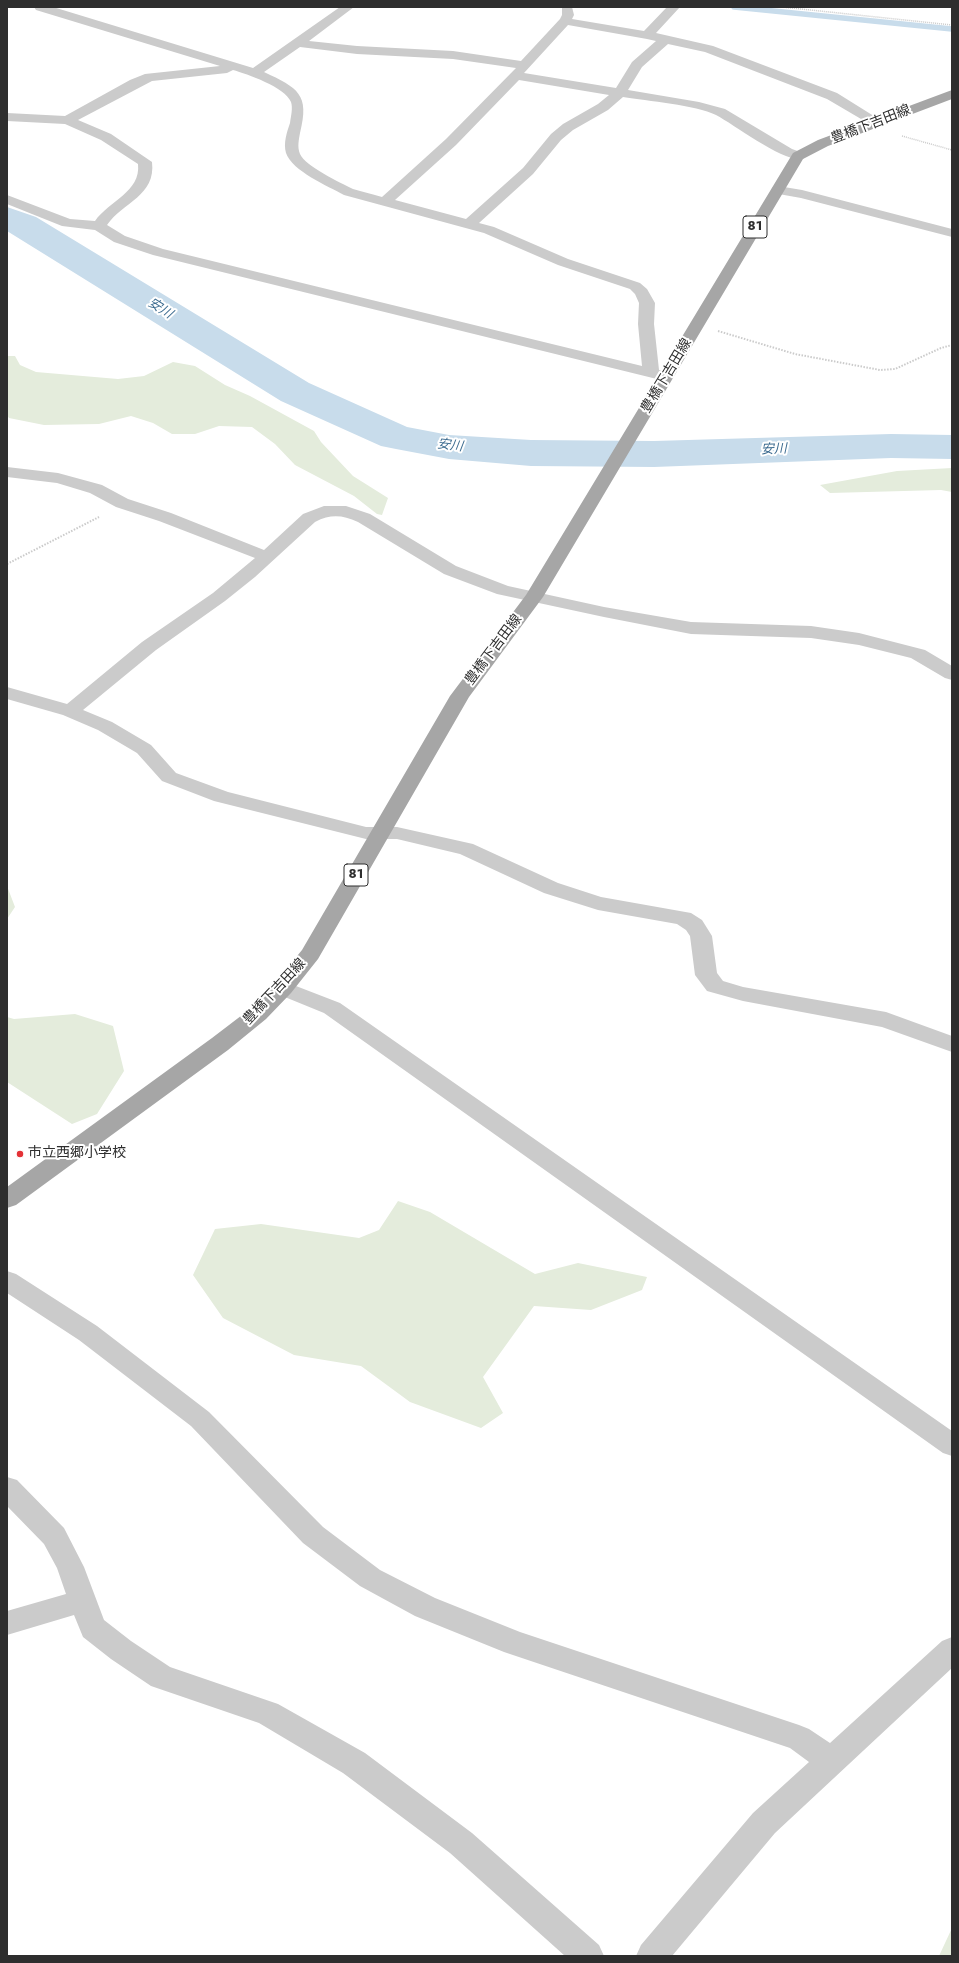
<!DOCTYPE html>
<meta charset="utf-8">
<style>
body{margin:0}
#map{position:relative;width:959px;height:1963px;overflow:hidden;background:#fff;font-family:Jost,sans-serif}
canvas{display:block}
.frame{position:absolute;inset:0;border:8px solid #2e2e2e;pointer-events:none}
</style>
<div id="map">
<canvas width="959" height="1963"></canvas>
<div class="frame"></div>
</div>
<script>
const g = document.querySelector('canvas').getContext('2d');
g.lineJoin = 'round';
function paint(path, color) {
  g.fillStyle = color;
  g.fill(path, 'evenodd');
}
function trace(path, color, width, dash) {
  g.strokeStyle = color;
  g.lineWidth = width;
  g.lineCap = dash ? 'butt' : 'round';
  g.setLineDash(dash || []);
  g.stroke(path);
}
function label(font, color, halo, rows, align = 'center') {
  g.font = font + ' Jost,"Noto Sans JP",sans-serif';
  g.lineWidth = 4;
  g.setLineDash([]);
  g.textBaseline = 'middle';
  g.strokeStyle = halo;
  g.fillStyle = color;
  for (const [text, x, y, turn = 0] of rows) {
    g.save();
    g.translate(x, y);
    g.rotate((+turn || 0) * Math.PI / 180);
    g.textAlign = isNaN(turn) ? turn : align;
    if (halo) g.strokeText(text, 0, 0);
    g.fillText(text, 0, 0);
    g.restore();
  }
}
paint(new Path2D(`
 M 7,356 L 15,356 L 20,365 L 36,372 L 118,379 L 144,376 L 173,362 L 195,366 L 225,385 L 250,396 L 314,431 L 321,442 L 353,476 L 388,498 L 382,515 L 377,514 L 354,496 L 295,465 L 275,444 L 252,427 L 219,426 L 195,434 L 172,434 L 153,423 L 131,416 L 99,424 L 44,425 L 9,418 L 7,415 Z
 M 952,468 L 952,492 L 941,490 L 830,493 L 820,485 L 897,471 Z
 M 7,886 L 15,907 L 7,919 Z
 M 75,1014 L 113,1026 L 124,1071 L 97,1114 L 72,1124 L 7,1082 L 7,1017 L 14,1019 Z
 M 398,1201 L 430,1212 L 535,1274 L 578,1263 L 647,1277 L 642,1290 L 591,1310 L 534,1306 L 483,1377 L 503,1413 L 481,1428 L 410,1402 L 361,1366 L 294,1355 L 223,1318 L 193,1275 L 215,1229 L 261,1224 L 359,1238 L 379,1230 Z
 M 952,1928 L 952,1956 L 939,1956 Z`), '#e4ecdc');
trace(new Path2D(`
 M 734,7 L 952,29`), '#c8dceb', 5.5);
paint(new Path2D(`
 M 7,207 L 36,217 L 309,383 L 407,427 L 449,435 L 531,440 L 654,441 L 891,434 L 952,435 L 952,459 L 891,458 L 654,467 L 531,466 L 449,459 L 396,449 L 381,446 L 281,401 L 7,231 Z`), '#c8dceb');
trace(new Path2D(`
 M 782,7 L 952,25
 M 902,136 L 952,150`), '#cbcbcb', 1.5, [1, 1]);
trace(new Path2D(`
 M 718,331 L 795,354 L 880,370 L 895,369 L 941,348 L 952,345
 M 7,564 L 99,517`), '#cbcbcb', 2, [1.5, 1.5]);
paint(new Path2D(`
 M 34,7 L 53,7 L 253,68 L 340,7 L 354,7 L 309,41 L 357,46 L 453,51 L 521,61 L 560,19 L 562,15 L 562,7 L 572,7 L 574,15 L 572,19 L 644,31 L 667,7 L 680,7 L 656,33 L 713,46 L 837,93 L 885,123 L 883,126 L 873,126 L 827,99 L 705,52 L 668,44 L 642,67 L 628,90 L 699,102 L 725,109 L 792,149 L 803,153 L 805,156 L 803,159 C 784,163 735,125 716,115 C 696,105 647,101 623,97 L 608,110 L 573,130 L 561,140 L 533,174 L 479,223 L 494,227 L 568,259 L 640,283 L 647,289 L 655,303 L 654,324 L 659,370 L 671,373 L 673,376 L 671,379 L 665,381 L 153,255 L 114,242 L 95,230 L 62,226 L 7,204 L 7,195 L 70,219 L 95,221 C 109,201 141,192 138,164 L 101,140 L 65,124 L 7,121 L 7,113 L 65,116 L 130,80 L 145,74 L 220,66 L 36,10 ZM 568,25 L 647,39 L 656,41 L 632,62 L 616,88 L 524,73 ZM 300,47 L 357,54 L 453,59 L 516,68 L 446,139 L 382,197 C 373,194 362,192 353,189 C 341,183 305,166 300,154 C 297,147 299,139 300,133 C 310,94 298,88 264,72 ZM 233,70 C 247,74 285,87 291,102 C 293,108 291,116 290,123 C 287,132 283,143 286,153 C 292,171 328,186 344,195 L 484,233 L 558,265 L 630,289 L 635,294 L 639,303 L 638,324 L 642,366 L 163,249 L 125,236 L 107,225 C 123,202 156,196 152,162 L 111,134 L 78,120 L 152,81 L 227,73 ZM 519,80 L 609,95 L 598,104 L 563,124 L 551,134 L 523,168 L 466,219 L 395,200 L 456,145 Z
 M 778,186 L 802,190 L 952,229 L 952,237 L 801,198 L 773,193 L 771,190 L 773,187 Z
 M 7,467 L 58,473 L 102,485 L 128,499 L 171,513 L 264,550 L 303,514 L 324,506 L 346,506 L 370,514 L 456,566 L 508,586 L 604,607 L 691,622 L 811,626 L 859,633 L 925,650 L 952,666 L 952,680 L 945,678 L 911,658 L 859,645 L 811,638 L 691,634 L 604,617 L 497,594 L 444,574 L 358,522 C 342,515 331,514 315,522 L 255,577 L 225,601 L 156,650 L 83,710 L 112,722 L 151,745 L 176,773 L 228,792 L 366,827 L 397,827 L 473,844 L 558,883 L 601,897 L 691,913 L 702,920 L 712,936 L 717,973 L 723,981 L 743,987 L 886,1012 L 952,1036 L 952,1052 L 882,1027 L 743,1001 L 707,991 L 695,975 L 690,936 L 686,930 L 677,924 L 598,910 L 544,893 L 460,854 L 397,839 L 366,839 L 214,801 L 162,781 L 137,753 L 98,730 L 63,715 L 7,699 L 7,687 L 67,704 L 142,642 L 213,593 L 255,558 L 159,521 L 116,507 L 90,493 L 57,483 L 7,477 Z
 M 283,981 L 340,1003 L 952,1431 L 952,1456 L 943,1453 L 324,1013 L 275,993 L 272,988 L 275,983 Z
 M 7,1271 L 16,1274 L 97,1326 L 209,1412 L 323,1527 L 380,1570 L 435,1598 L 520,1632 L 799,1725 L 809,1729 L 830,1743 L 942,1641 L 952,1637 L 952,1668 L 775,1833 L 672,1956 L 636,1956 L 641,1945 L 753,1813 L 809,1762 L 790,1748 L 504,1652 L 415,1616 L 360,1586 L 303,1543 L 191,1426 L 79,1340 L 7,1293 Z
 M 7,1477 L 17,1480 L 64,1528 L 84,1567 L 104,1620 L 131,1641 L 170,1667 L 278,1704 L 365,1753 L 472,1833 L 599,1945 L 604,1956 L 565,1956 L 450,1853 L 343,1773 L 259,1723 L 151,1686 L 111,1659 L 83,1637 L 74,1615 L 7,1635 L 7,1611 L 66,1594 L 57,1568 L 44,1544 L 7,1506 Z`), '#cbcbcb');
paint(new Path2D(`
 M 952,90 L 952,99 L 828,146 L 803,159 L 543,597 L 469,697 L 318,959 L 291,993 L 266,1019 L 228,1050 L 16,1205 L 7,1208 L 7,1187 L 212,1038 L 250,1009 L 275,983 L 302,950 L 450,696 L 526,595 L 793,153 L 818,140 Z`), '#a6a6a6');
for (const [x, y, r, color] of [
 [20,1154,4,"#e43136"]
]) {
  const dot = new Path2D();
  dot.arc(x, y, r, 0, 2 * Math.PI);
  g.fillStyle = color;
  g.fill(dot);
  trace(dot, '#fff', 1.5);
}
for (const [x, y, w] of [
 [755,227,24],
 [356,875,24]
]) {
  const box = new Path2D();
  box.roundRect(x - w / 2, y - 11, w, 22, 3);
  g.fillStyle = '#fff';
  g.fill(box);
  trace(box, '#2e2e2e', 1);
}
label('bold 13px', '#2e2e2e', null, [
 ["81",755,227],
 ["81",356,875]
]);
label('italic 13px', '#3d6c90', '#fff', [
 ["安川",160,309,32],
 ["安川",450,446,7],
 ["安川",774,450,-2]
]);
label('14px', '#2e2e2e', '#fff', [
 ["豊橋下吉田線",871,125,-21],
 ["豊橋下吉田線",667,376,-59],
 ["豊橋下吉田線",494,650,-53],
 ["豊橋下吉田線",275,992,-47]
]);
label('14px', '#2e2e2e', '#fff', [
 ["市立西郷小学校",28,1154]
], 'left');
</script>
